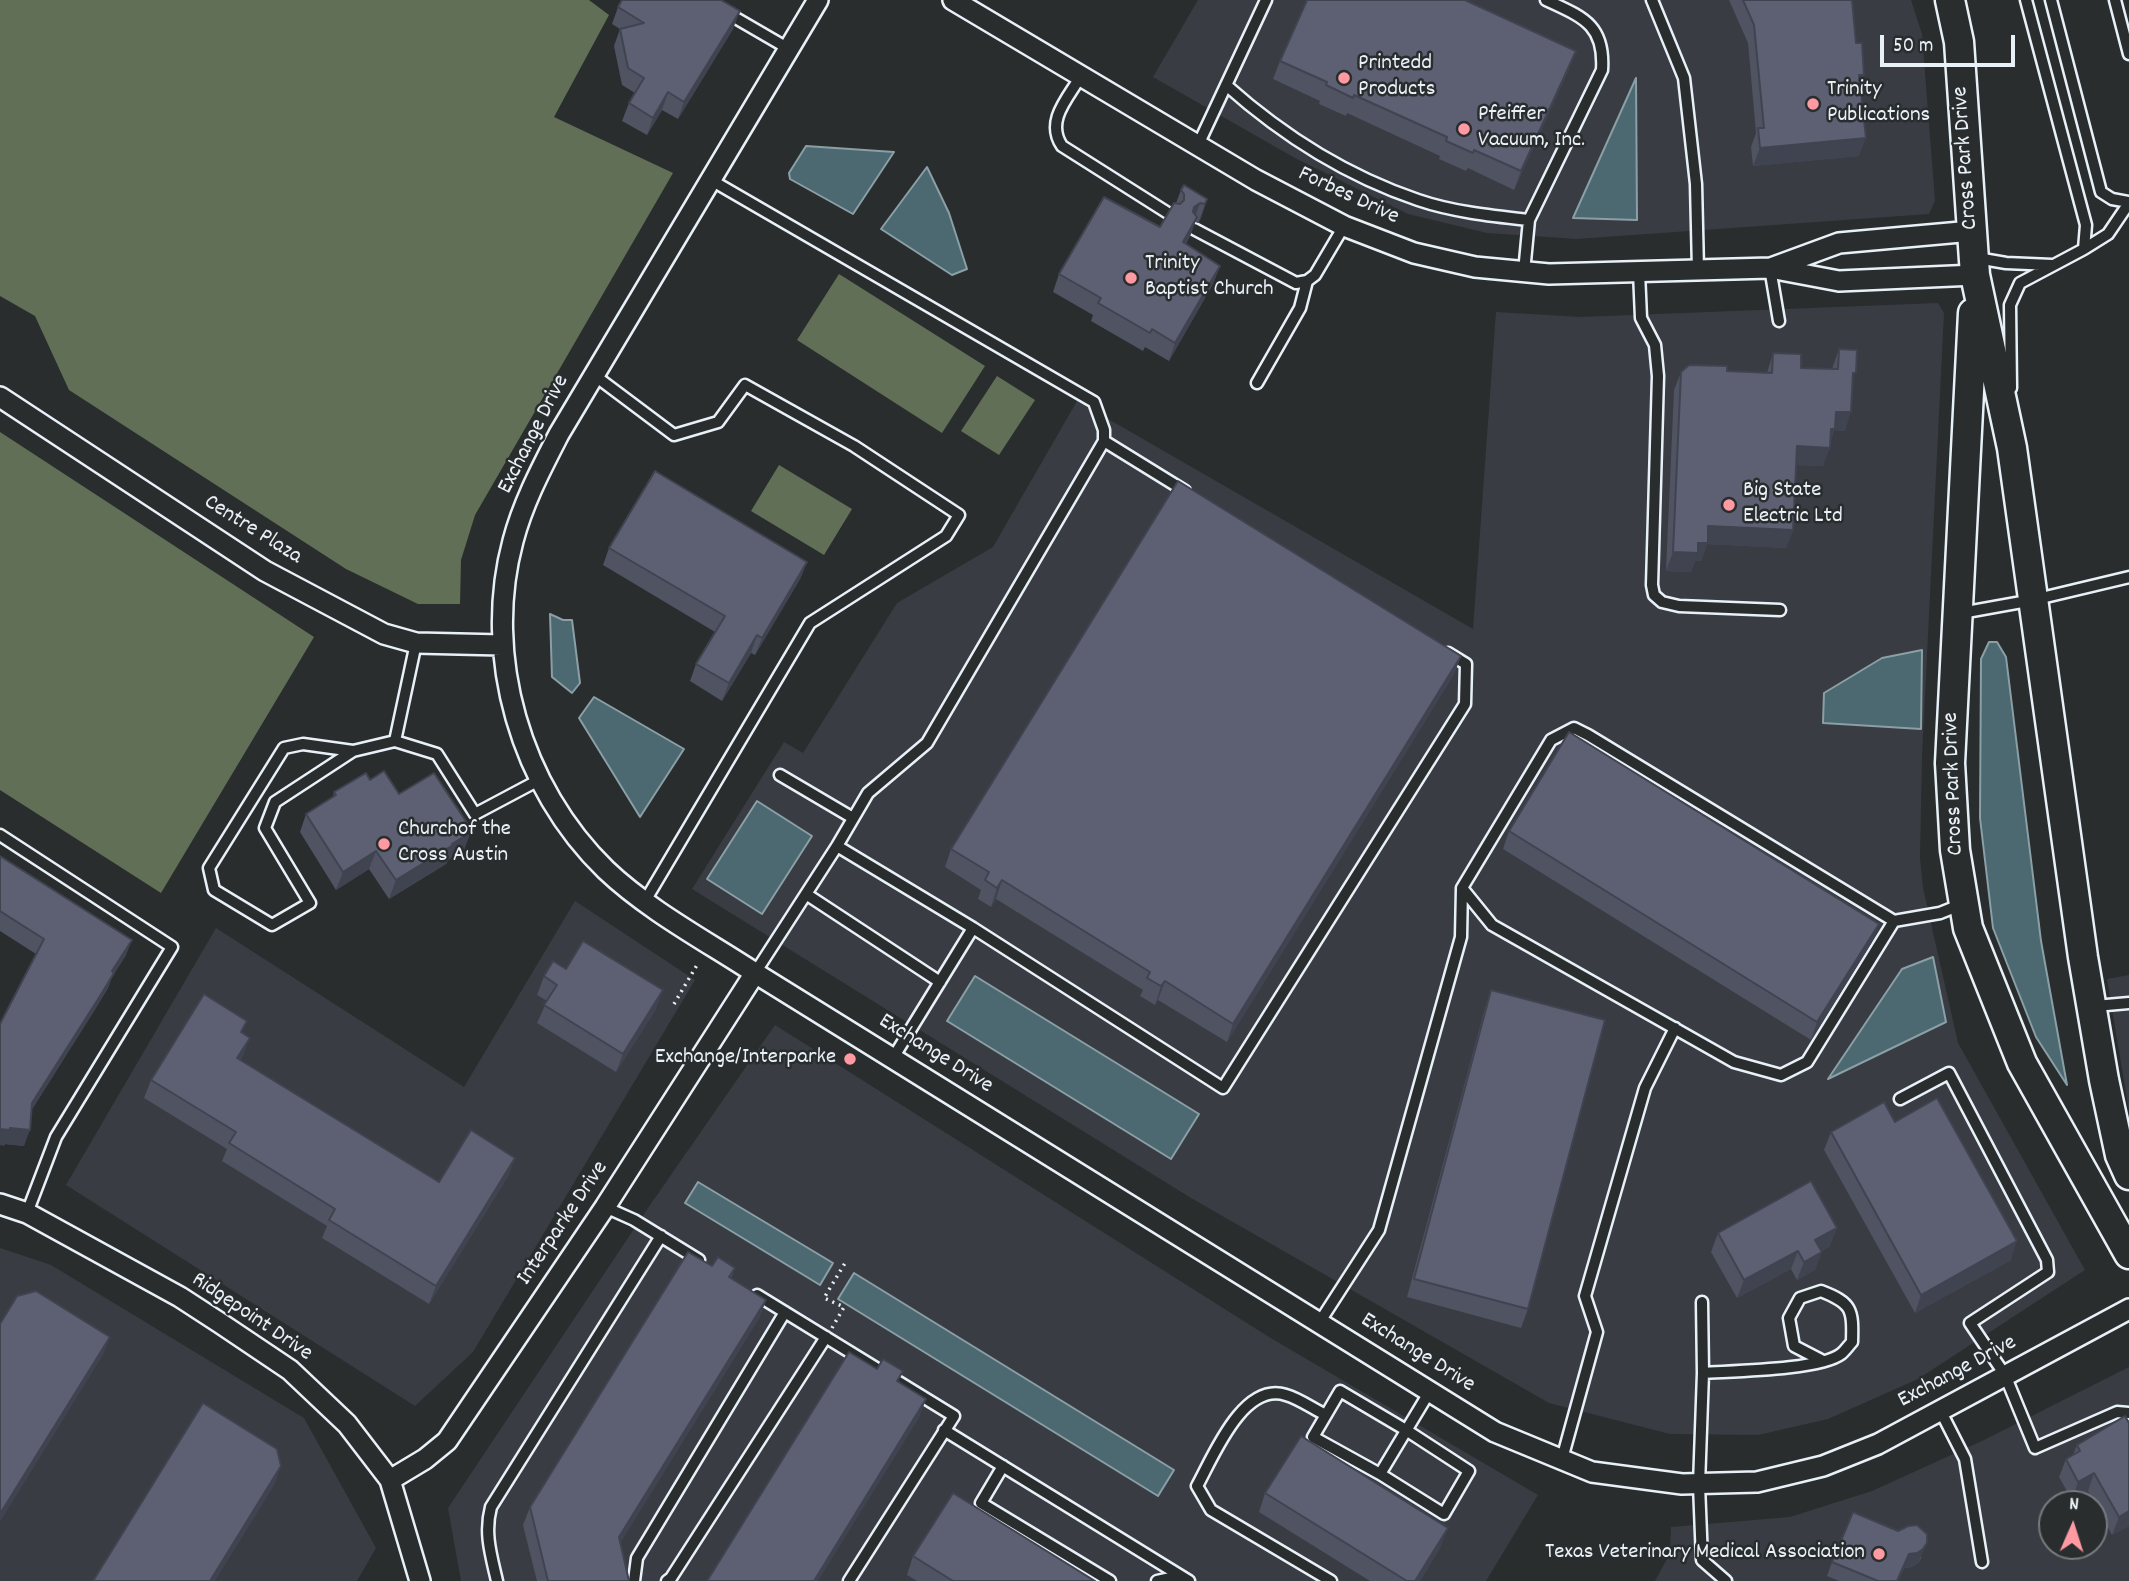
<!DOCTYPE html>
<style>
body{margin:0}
#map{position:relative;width:2129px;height:1581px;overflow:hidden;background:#2a2d2e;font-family:Dekko,sans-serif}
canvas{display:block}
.north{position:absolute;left:2038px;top:1490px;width:70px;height:70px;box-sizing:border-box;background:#2a2d2e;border:2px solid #767b7f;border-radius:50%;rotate:3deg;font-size:19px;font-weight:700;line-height:28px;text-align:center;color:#e8f1f8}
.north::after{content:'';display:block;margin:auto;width:24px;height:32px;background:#ff9aa2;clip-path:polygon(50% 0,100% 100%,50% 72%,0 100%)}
.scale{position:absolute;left:1880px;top:35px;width:135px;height:32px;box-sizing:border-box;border:4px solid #e8f1f8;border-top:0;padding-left:9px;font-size:21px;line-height:24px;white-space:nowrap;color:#e8f1f8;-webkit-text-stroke:5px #2a2d2e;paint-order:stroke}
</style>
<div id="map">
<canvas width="2129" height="1581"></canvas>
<div class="north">N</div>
<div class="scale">50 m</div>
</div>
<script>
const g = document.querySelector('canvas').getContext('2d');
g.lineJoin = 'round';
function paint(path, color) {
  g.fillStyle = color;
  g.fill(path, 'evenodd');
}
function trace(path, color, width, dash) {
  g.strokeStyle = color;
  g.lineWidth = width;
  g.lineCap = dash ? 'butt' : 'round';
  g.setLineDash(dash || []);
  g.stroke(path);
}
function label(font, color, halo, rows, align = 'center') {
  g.font = font + ' Dekko,sans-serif';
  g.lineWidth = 5;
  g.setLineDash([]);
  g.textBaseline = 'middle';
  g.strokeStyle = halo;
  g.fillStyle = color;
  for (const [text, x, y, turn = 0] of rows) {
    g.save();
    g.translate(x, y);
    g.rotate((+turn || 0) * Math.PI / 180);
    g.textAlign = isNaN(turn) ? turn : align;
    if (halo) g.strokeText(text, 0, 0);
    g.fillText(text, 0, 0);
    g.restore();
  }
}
paint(new Path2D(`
 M 1198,0 L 1911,0 L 1922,34 L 1935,201 L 1929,214 L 1577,239 L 1487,233 L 1408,214 L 1295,158 L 1153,77 Z
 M 1938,303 L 1944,313 L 1922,756 L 1920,858 L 1923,888 L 1958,1043 L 2085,1270 L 1918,1379 L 1828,1419 L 1758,1435 L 1670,1434 L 1549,1403 L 1191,1198 L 692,889 L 784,742 L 803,753 L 897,603 L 993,547 L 1077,401 L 1473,629 L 1496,312 L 1581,317 Z
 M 575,901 L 695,980 L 473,1352 L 415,1406 L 66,1185 L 216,928 L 464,1087 Z
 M 2129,975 L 2129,1111 L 2107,979 Z
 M 775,1025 L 1269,1337 L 1538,1495 L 1486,1581 L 461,1581 L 448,1508 L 648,1208 Z
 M 0,1248 L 51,1265 L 304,1418 L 376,1548 L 357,1581 L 0,1581 Z
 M 2129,1367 L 2129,1581 L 1655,1581 L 1670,1553 L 1671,1527 L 1790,1517 L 1872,1491 L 1984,1440 ZM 2052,1504 L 2094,1504 L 2094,1546 L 2052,1546 Z`), '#393c42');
paint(new Path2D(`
 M 0,0 L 589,0 L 609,15 L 554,117 L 673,173 L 475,515 L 461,560 L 460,604 L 418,604 L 346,569 L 69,390 L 35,316 L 0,296 Z
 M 839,274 L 985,366 L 942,433 L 797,340 Z
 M 997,376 L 1035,400 L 999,455 L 961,431 Z
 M 0,432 L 314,637 L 161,893 L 0,790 Z
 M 779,465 L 852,509 L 824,555 L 751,511 Z`), '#616f56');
const water = new Path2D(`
 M 1636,78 L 1637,220 L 1573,218 Z
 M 806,146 L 894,152 L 853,214 L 790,179 L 789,173 Z
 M 927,167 L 949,213 L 967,269 L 952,275 L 881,229 Z
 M 550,614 L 563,620 L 572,620 L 580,683 L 572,693 L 552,677 Z
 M 1989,642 L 1997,642 L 2006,657 L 2041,941 L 2067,1085 L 2036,1037 L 1993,928 L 1980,818 L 1981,659 Z
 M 1922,650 L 1921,729 L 1823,723 L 1824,693 L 1882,658 Z
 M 594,697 L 684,749 L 640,817 L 579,718 Z
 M 757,801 L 812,836 L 762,914 L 707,879 Z
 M 1933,957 L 1946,1022 L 1828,1079 L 1902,969 Z
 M 975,976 L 1199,1114 L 1171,1159 L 947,1021 Z
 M 698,1182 L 833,1263 L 820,1285 L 685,1203 Z
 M 854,1273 L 1174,1470 L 1158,1496 L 838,1299 Z`);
paint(water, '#4c6870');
trace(water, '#8a9fa6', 2);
const lane = new Path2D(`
 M 1652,0 L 1684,78 L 1696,184 L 1698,270
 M 2051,0 L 2101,192 L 2112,199 L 2129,202
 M 2115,0 L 2129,54
 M 727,13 L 789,49
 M 1081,76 C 1068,98 1045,121 1062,146 L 1171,215
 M 1226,85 C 1282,135 1347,176 1418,200 C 1453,212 1492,216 1529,220
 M 1198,145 L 1266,0
 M 711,180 L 1094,402 L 1104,430 L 1104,441
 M 1194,229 L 1296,283 L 1307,281 L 1315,275 L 1344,226
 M 2084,249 L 2108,234 L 2129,203
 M 1977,258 L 2006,263 L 2052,265
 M 1770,268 L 1779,321
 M 1524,272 L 1529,220 L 1602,70 C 1605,24 1582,17 1546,0
 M 1639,272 L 1641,318 L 1655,345 L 1658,376 L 1652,585 L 1654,595 L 1662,602 L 1679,606 L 1780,610
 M 594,375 L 674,435 L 718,422 L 745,385 L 854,446 L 959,515 L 946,536 L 810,623 L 645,901
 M 1257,383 L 1300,308 L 1307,281
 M 2011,388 L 2010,305 L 2020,283 L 2084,249 L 2086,225 L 2026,0
 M 1961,613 L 2033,600 L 2129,577
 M 395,741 L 437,754 L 475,814 L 539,780
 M 353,751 L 303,744 L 284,748 L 209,868 L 214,890 L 272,925 L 310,903 L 265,828 L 275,802 L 353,751 L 395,741 L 416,643
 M 780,775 L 853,818
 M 0,835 L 172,947 L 56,1137 L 27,1213
 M 837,846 L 973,928
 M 1462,888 L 1492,925 L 1734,1062 L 1781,1075 L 1807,1062 L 1894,921
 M 806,894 L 940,982
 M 755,973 L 837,846 L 868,793 L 927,743 L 1104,441 L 1185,491
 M 2095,1006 L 2129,1003
 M 893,1058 L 973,928 L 1223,1088 L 1465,704 L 1466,664 L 1448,653
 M 1900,1099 L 1949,1073 L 2047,1260 L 2048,1272 L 1970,1323 L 2005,1375 L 2035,1448 L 2117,1412 L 2129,1413
 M 605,1207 L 634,1220 L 699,1260
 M 757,1295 L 954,1416 L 849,1581
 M 1702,1302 L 1703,1373
 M 1319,1323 L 1379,1230 L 1461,937 L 1462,888 L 1551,740 L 1574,728 L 1588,735 L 1894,921 L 1940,913 L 1960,905
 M 1940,1410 L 1965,1459 L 1982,1562
 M 1326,1415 C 1313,1409 1300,1399 1286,1395 C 1243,1381 1213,1457 1197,1486 L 1211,1510 L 1331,1581
 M 944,1430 L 1189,1581
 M 1562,1459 L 1597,1332 L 1585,1296 L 1645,1088 L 1675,1028
 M 1003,1466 L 981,1503 L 1110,1581
 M 1380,1474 L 1444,1514 L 1469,1471 L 1406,1430 L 1340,1391 L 1313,1437 L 1380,1474 L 1430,1391
 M 497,1581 C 491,1555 484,1533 491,1507 L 661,1236
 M 634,1581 L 637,1558 L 785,1312
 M 667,1581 L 671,1578 L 826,1337
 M 1157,1581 L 1180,1576
 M 1726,1581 L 1702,1560 L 1699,1485 L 1703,1373 C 1732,1371 1820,1370 1841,1354 C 1845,1351 1849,1345 1852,1342 C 1853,1309 1852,1303 1821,1291 L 1800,1298 L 1789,1318 L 1794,1346 L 1821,1360`);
const street = new Path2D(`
 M 818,0 L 559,434 C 541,469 523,503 513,541 C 482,656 521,788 606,870 C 648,910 706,941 755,973 L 1495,1432 L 1592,1472 L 1682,1484 L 1757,1482 L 1823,1466 L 1878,1444 L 2129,1309
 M 953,0 L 1256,180 L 1344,226 L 1414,253 L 1475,267 L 1549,274 L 1770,268 L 1839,281 L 1975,275
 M 1771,268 L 1839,243 L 1972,231
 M 0,397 L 265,571 L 384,634 L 416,643 L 502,645
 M 0,1204 L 27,1213 L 180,1297 L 220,1323 L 290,1370 L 347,1424 L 390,1480 L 420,1581
 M 390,1480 L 425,1459 L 447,1441 L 605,1207 L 755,973`);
const secondary = new Path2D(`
 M 1950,0 L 1959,42 L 1975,275 L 2012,448 L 2083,957 L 2104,1080 L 2120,1155 L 2129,1175
 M 1973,313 L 1950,763 L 1955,850 L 1968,928 L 2022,1063 L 2129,1254`);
trace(lane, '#e8f1f8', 15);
trace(street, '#e8f1f8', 24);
trace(secondary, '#e8f1f8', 33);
trace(new Path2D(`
 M 674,1004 L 697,965
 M 832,1328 L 844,1307 L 824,1298 L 845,1263`), '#e8f1f8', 3.5, [2, 5]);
trace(lane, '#2a2d2e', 10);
trace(street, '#2a2d2e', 19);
trace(secondary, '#2a2d2e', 28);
paint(new Path2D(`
 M 1729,0 L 1852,0 L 1856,43 L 1864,75 L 1860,86 L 1859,156 L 1753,166 L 1751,147 L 1756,133 L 1748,43 Z
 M 618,7 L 733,29 L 678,119 L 662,110 L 647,135 L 622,121 L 629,103 L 635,93 L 622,85 L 614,46 L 620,29 L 612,24 Z
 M 1280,61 L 1569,69 L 1514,190 L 1468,168 L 1466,171 L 1439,159 L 1440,156 L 1347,113 L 1346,116 L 1319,104 L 1320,101 L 1273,79 Z
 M 1181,190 L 1207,199 L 1201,218 L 1198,223 L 1195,222 L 1190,236 L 1186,244 L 1220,266 L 1213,284 L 1169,361 L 1145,347 L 1143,351 L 1091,321 L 1093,315 L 1053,292 L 1059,274 L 1160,227 L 1176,203 Z
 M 1839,349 L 1853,383 L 1845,431 L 1834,430 L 1823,466 L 1796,465 L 1793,530 L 1786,548 L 1707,544 L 1701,561 L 1695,561 L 1691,572 L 1666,571 L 1674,390 L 1681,372 L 1727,371 L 1767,373 L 1773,353 L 1801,368 L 1832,369 Z
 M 609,548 L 807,562 L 800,579 L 755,655 L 751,653 L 722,701 L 690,681 L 696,664 L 715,632 L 603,565 Z
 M 1461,656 L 1454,674 L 1227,1042 L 1158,1000 L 1155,1005 L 1140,996 L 1143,990 L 996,899 L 991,907 L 978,899 L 981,890 L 945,867 L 951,849 Z
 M 370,780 L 468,828 L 464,850 L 448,860 L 446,864 L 389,899 L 369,869 L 336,890 L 300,832 L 306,814 L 333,797 L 334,792 Z
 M 1509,831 L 1872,942 L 1811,1040 L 1503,849 Z
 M 0,856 L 126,955 L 112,977 L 108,988 L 94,1011 L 31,1111 L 24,1146 L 5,1144 L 4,1146 L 36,954 L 0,931 Z
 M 566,969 L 656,1009 L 616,1072 L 537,1023 L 547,1001 L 537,995 L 544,976 Z
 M 1491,990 L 1528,1309 L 1521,1328 L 1407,1297 L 1485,1008 Z
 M 243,1033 L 250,1038 L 240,1060 L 439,1182 L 515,1158 L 508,1176 L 429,1304 L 322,1238 L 327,1226 L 222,1161 L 227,1149 L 144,1098 L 151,1080 Z
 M 1895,1122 L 2011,1260 L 1915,1313 L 1824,1150 L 1831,1132 Z
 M 1718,1233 L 1830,1246 L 1822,1251 L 1815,1270 L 1797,1280 L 1791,1269 L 1737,1298 L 1711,1252 Z
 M 735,1268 L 731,1278 L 766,1300 L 759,1318 L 620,1543 L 629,1581 L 537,1581 L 523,1525 L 530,1507 Z
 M 2077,1445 L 2129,1526 L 2112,1535 L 2088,1491 L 2072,1500 L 2059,1477 L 2066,1459 L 2073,1455 Z
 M 1265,1493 L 1441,1546 L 1420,1581 L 1370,1581 L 1259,1512 Z
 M 913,1556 L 1095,1581 L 917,1581 L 907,1575 Z
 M 1922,1557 L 1918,1563 L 1912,1567 L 1904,1568 L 1898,1581 L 1839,1581 L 1827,1576 L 1832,1562 Z`), '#4f5362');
paint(new Path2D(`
 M 740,11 L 733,29 L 678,119 L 684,102 Z
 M 1576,51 L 1569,69 L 1514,190 L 1521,171 Z
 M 1859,75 L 1864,75 L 1858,93 Z
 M 668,92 L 662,110 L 647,135 L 653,118 Z
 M 1866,138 L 1859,156 L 1753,166 L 1760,148 Z
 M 1207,199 L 1201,218 L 1198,223 L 1205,204 Z
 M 1200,203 L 1193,222 L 1188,225 L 1194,207 Z
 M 1197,217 L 1190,236 L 1176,260 L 1183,242 Z
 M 1220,266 L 1213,284 L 1169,361 L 1175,343 Z
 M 1836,412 L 1851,412 L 1845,431 L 1834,430 L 1828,447 L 1824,447 Z
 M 1797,446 L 1830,448 L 1823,466 L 1790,465 Z
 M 1708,526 L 1793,530 L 1786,548 L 1707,544 L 1701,561 L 1695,561 L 1691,572 L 1666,571 L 1673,552 L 1698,543 Z
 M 807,562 L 800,579 L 755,655 L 762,638 Z
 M 757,635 L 751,653 L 722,701 L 729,683 Z
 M 1461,656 L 1454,674 L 1227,1042 L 1233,1024 Z
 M 469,826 L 465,835 L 471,832 L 464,850 L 448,860 L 446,864 L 389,899 L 396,880 Z
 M 376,851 L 369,869 L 336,890 L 343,872 Z
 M 1002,880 L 996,899 L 991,907 L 997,888 Z
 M 1879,924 L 1872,942 L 1811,1040 L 1817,1022 Z
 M 132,940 L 126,955 L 112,977 L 108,988 L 26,1119 L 32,1103 Z
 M 1165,981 L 1158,1000 L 1155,1005 L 1161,986 Z
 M 663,990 L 656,1009 L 616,1072 L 623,1054 Z
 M 250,1038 L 243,1056 L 230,1077 L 237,1058 Z
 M 10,1128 L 30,1130 L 24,1146 L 5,1144 L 4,1146 L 0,1145 L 0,1129 Z
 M 515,1158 L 508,1176 L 429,1304 L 436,1286 Z
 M 1837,1228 L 1830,1246 L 1809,1258 L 1815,1240 Z
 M 2017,1241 L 2011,1260 L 1915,1313 L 1921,1295 Z
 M 1798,1251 L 1791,1269 L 1737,1298 L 1744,1280 Z
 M 1822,1252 L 1815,1270 L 1797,1280 L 1804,1262 Z
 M 766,1300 L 759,1318 L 612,1556 L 619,1537 Z
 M 110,1337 L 103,1355 L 0,1522 L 0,1514 Z
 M 926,1399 L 919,1418 L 818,1581 L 814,1581 Z
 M 281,1466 L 275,1484 L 215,1581 L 210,1581 Z
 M 2094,1473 L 2088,1491 L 2072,1500 L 2078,1482 Z
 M 2129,1511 L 2129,1526 L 2112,1535 L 2119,1517 Z
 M 1448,1528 L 1441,1546 L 1420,1581 L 1415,1581 Z
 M 1927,1543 L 1918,1563 L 1912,1567 L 1904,1568 L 1897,1581 L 1909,1554 Z`), '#404350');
const building = new Path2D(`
 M 622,0 L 721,0 L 740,11 L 684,102 L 668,92 L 653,118 L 629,103 L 644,78 L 628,68 L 620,29 L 644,23 L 618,7 Z
 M 1307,0 L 1465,0 L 1576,51 L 1521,171 L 1474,150 L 1473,153 L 1446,141 L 1447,137 L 1354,95 L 1353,98 L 1326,85 L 1327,82 L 1280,61 Z
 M 1743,0 L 1852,0 L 1856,43 L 1862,43 L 1864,75 L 1859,75 L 1866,138 L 1760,148 L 1758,128 L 1764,128 L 1754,25 Z
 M 1184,185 L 1207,199 L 1205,204 L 1200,203 L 1194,207 L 1193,212 L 1197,217 L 1183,242 L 1220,266 L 1175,343 L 1152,329 L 1150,333 L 1098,303 L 1101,298 L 1059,274 L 1104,197 L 1160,227 L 1174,203 L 1180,204 L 1184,200 L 1184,194 L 1181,190 Z
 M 1839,349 L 1857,350 L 1856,373 L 1853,373 L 1851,412 L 1836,412 L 1835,429 L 1831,429 L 1830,448 L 1797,446 L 1793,530 L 1708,526 L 1708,543 L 1698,543 L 1698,553 L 1673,552 L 1681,372 L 1689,365 L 1727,366 L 1727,371 L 1772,373 L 1773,353 L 1801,354 L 1801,368 L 1838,369 Z
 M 655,471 L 807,562 L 762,638 L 757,635 L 729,683 L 696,664 L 725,616 L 609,548 Z
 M 1178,481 L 1461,656 L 1233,1024 L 1165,981 L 1161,986 L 1147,978 L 1150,972 L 1002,880 L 997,888 L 985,880 L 989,872 L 951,849 Z
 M 1569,732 L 1879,924 L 1817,1022 L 1509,831 Z
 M 384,771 L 399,794 L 434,773 L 469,826 L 467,827 L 471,832 L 452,844 L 453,845 L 396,880 L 376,851 L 343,872 L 306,814 L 336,795 L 334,792 L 366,773 L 370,780 Z
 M 0,856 L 132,940 L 112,971 L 114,973 L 100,996 L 32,1103 L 30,1130 L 10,1128 L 10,1130 L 0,1129 L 0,1024 L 44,939 L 0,911 Z
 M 583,941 L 663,990 L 623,1054 L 544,1005 L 557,985 L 544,976 L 553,961 L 566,969 Z
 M 1491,990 L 1605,1020 L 1528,1309 L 1414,1279 Z
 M 204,994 L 247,1021 L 241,1032 L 250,1038 L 237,1058 L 439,1182 L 471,1130 L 515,1158 L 436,1286 L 329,1220 L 335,1209 L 229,1143 L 236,1132 L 151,1080 Z
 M 1937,1098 L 2017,1241 L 1921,1295 L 1831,1132 L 1884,1102 L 1895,1122 Z
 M 1811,1181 L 1837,1228 L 1815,1240 L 1822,1252 L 1804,1262 L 1798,1251 L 1744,1280 L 1718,1233 Z
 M 688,1252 L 712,1266 L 718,1257 L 735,1268 L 729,1277 L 766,1300 L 619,1537 L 629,1581 L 548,1581 L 530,1507 Z
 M 36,1291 L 110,1337 L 0,1514 L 0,1324 L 17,1296 Z
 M 849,1352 L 877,1369 L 883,1359 L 903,1371 L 897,1381 L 926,1399 L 814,1581 L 707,1581 Z
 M 203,1403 L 277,1449 L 281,1466 L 210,1581 L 93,1581 Z
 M 2125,1416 L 2129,1423 L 2129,1511 L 2119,1517 L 2094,1473 L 2078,1482 L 2066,1459 L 2080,1451 L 2077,1445 Z
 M 1301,1436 L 1448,1528 L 1415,1581 L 1407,1581 L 1265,1493 Z
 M 953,1493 L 1095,1581 L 953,1581 L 913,1556 Z
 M 1853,1512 L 1898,1531 L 1908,1526 L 1917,1525 L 1927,1534 L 1927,1543 L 1923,1549 L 1917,1553 L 1909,1554 L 1897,1581 L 1878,1581 L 1832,1562 Z`);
paint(building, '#5c6072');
trace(building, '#404350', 2);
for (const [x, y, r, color] of [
 [1344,78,7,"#ff9aa2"],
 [1813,104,7,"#ff9aa2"],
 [1464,129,7,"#ff9aa2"],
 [1131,278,7,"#ff9aa2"],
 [1729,505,7,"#ff9aa2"],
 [384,844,7,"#ff9aa2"],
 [850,1059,7,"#ff9aa2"],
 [1879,1554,7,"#ff9aa2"]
]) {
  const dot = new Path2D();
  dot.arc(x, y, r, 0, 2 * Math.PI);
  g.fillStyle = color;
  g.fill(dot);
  trace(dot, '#2a2d2e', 2.5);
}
label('23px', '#e8f1f8', '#2a2d2e', [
 ["Printedd",1358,65],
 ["Products",1358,91],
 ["Trinity",1827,91],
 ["Publications",1827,117],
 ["Pfeiffer",1478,116],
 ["Vacuum, Inc.",1478,142],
 ["Trinity",1145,265],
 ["Baptist Church",1145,291],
 ["Big State",1743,492],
 ["Electric Ltd",1743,518],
 ["Churchof the",398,831],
 ["Cross Austin",398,857],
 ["Exchange/Interparke",836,1059,"right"],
 ["Texas Veterinary Medical Association",1865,1554,"right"]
], 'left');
label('23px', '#e8f1f8', '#2a2d2e', [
 ["Cross Park Drive",1967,158,-94],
 ["Forbes Drive",1348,197,25],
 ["Exchange Drive",535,435,-63],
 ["Centre Plaza",252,531,32],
 ["Cross Park Drive",1955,784,-92],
 ["Exchange Drive",935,1055,32],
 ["Interparke Drive",564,1224,-56],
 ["Ridgepoint Drive",251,1318,34],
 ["Exchange Drive",1417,1354,32],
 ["Exchange Drive",1958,1373,-28]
]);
</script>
